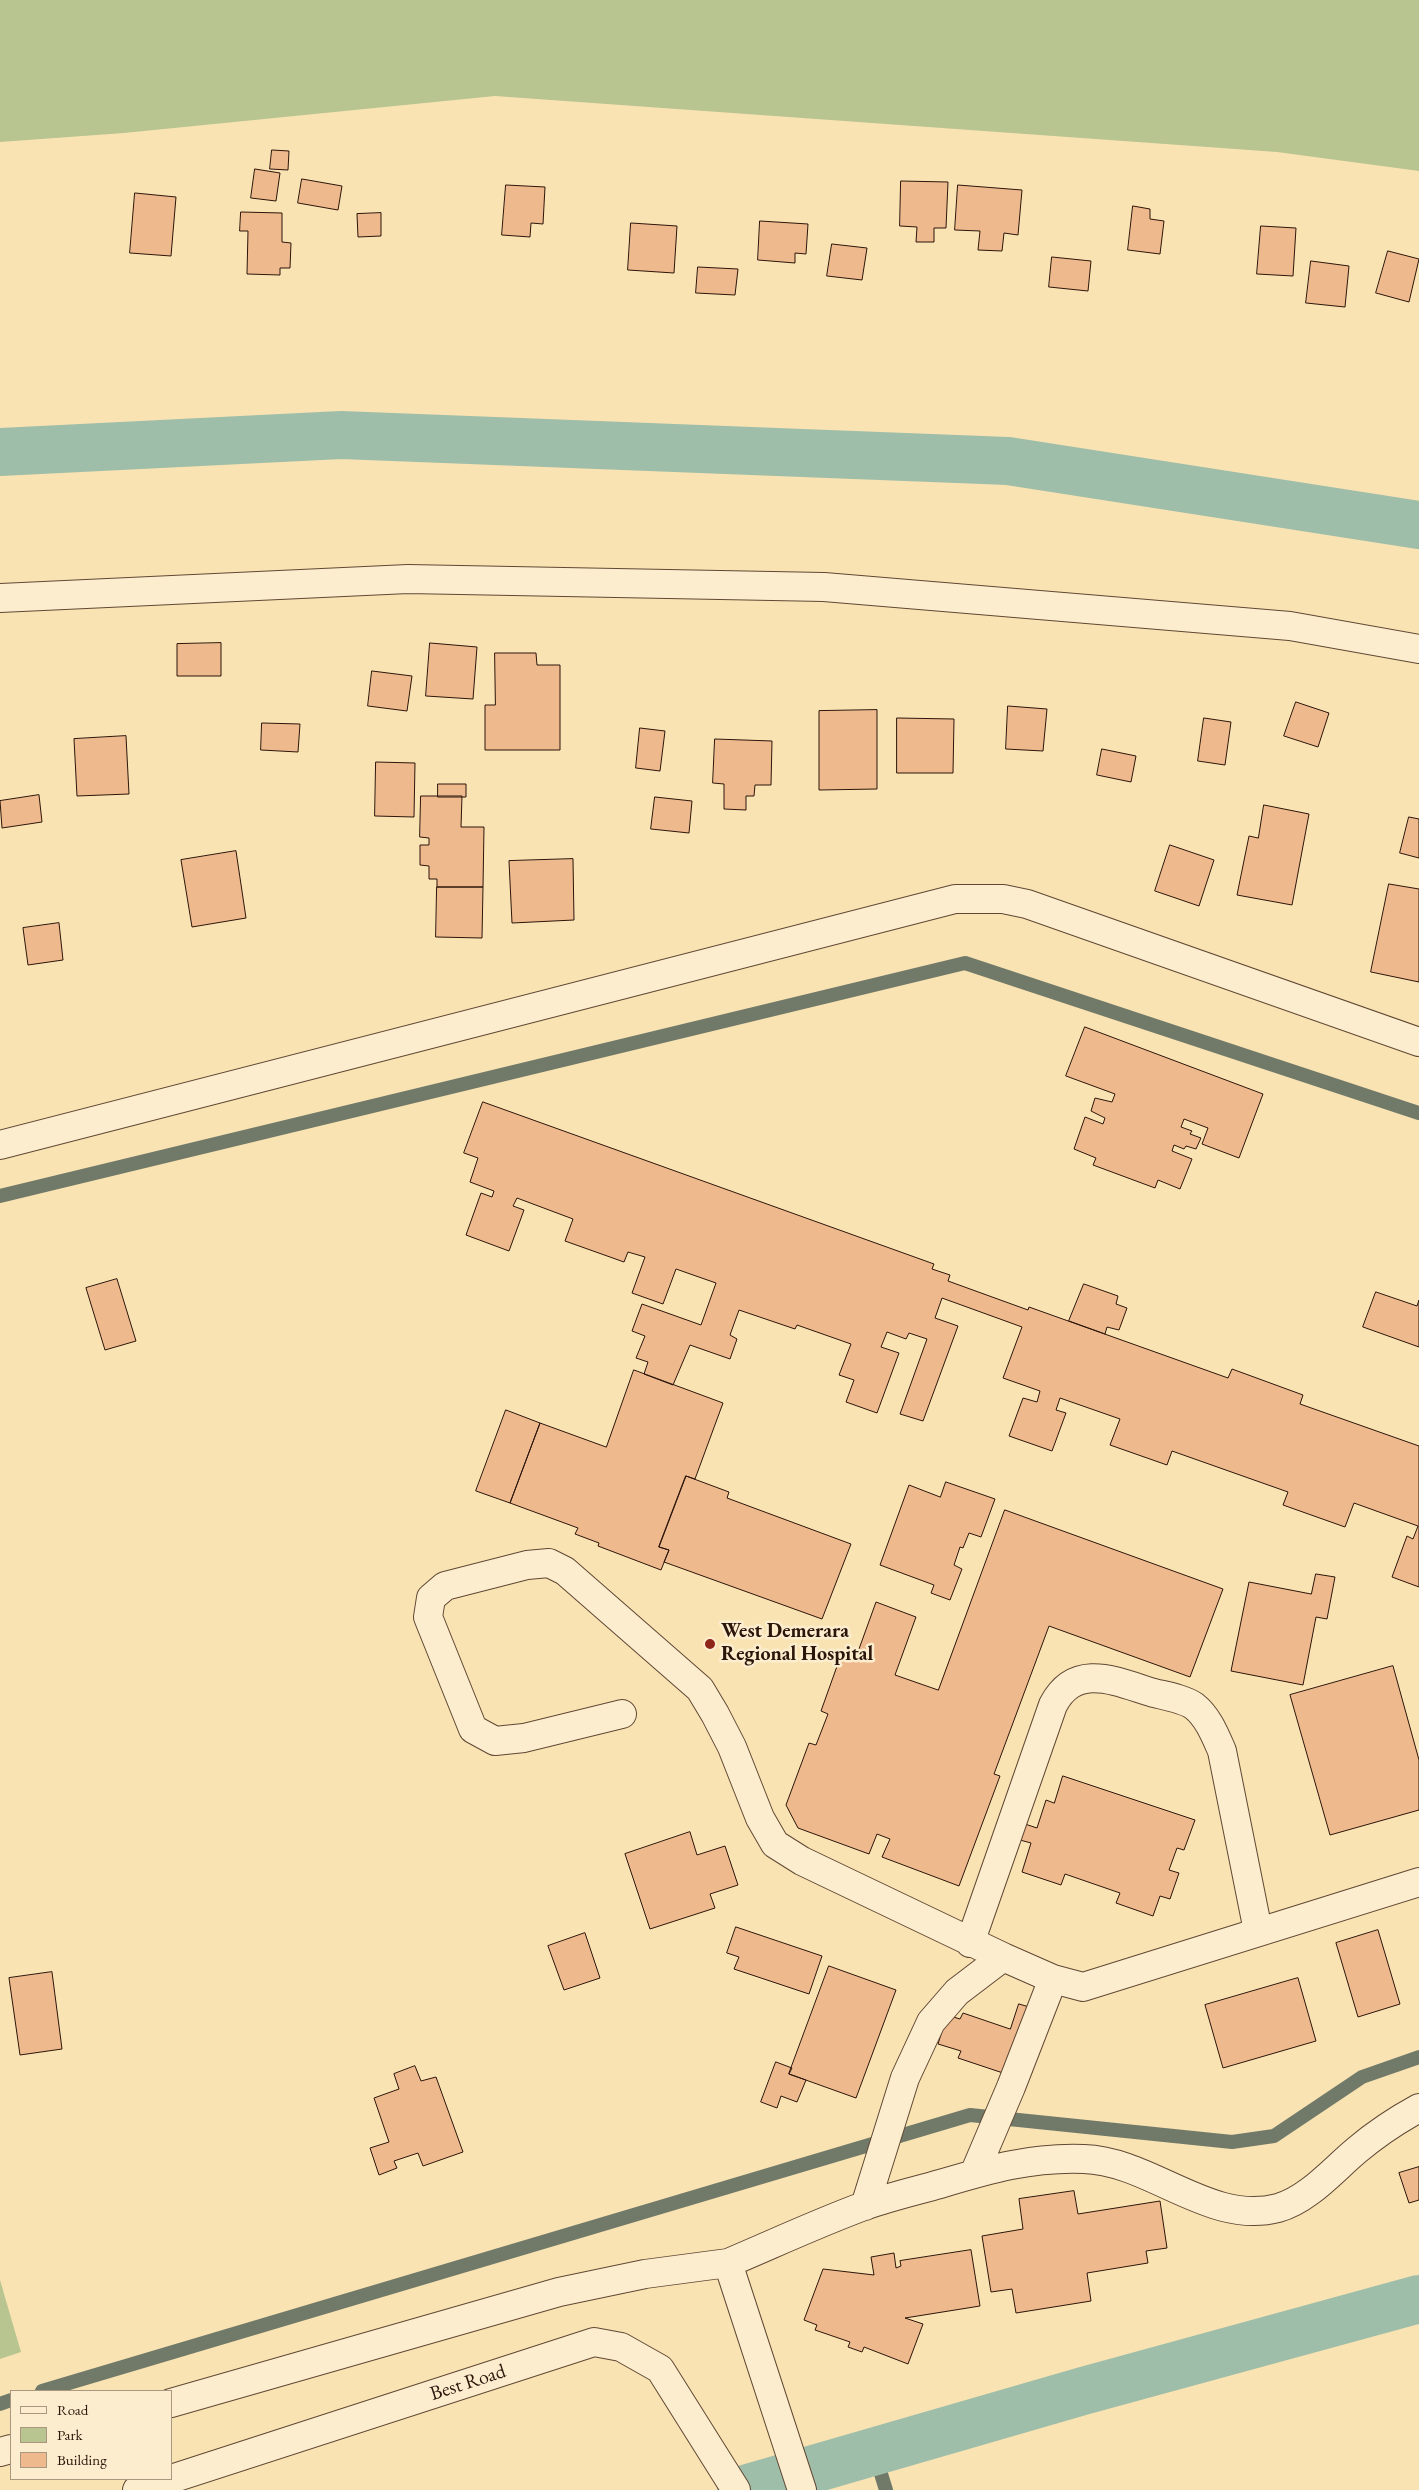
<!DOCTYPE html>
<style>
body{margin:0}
#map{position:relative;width:1419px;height:2490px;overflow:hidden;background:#fae3b3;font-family:"EB Garamond",serif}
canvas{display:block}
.legend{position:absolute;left:10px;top:2390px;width:162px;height:90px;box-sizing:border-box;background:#fcedce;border:1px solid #a99780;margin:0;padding:6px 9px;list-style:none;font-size:15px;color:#2c150a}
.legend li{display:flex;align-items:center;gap:10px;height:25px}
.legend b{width:25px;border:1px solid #a99780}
</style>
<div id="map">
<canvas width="1419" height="2490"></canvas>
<ul class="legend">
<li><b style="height:6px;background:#fcedce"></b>Road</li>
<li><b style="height:14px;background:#b8c591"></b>Park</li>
<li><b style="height:14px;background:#eeb98d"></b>Building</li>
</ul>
</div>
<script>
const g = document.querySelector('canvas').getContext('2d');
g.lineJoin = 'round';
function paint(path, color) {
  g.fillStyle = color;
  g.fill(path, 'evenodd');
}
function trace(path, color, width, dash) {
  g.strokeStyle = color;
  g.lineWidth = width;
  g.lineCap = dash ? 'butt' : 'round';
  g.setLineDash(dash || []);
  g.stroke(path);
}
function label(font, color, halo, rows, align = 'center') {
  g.font = font + ' "EB Garamond",serif';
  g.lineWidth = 5;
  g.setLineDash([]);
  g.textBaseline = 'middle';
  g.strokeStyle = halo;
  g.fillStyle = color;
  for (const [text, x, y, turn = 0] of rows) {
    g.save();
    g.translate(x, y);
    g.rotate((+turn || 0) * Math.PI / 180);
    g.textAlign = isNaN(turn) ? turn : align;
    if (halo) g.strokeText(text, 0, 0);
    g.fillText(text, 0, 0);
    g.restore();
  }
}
paint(new Path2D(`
 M 0,0 L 1419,0 L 1419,171 L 1277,152 L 495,96 L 124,133 L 0,142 Z
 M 0,2280 L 21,2352 L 0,2359 Z`), '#b8c591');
trace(new Path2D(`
 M 0,1196 L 965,963 L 1419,1113
 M 42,2391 L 970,2115 L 1232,2142 L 1274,2136 L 1362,2077 L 1419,2057
 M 0,2404 L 11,2400
 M 874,2451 L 886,2490`), '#717a69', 14);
trace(new Path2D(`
 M 0,452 L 341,435 L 1008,461 L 1419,525
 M 741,2490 L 1083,2391 L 1419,2299`), '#9fbea9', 48);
const building = new Path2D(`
 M 272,150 L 289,151 L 288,170 L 270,169 Z
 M 255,169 L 280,173 L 276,201 L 251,198 Z
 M 302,179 L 342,186 L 338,210 L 298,203 Z
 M 901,181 L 948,182 L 946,228 L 934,228 L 934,242 L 916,242 L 917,227 L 900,226 Z
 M 506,185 L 545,187 L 543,224 L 531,223 L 530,237 L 502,235 Z
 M 958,185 L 1022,190 L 1018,235 L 1004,233 L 1002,251 L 978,250 L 980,231 L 955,230 Z
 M 135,193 L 176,197 L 171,256 L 130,253 Z
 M 1133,206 L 1150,209 L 1150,219 L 1164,221 L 1160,254 L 1128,250 Z
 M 241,212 L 282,213 L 282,242 L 291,243 L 290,268 L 280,268 L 280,275 L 247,274 L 248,231 L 240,231 Z
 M 381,213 L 381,236 L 358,237 L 357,214 Z
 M 760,221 L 808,224 L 806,254 L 795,253 L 795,263 L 758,260 Z
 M 631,223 L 677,226 L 674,273 L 628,270 Z
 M 1261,226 L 1296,228 L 1293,276 L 1257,274 Z
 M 832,244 L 867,248 L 862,280 L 827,276 Z
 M 1388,251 L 1419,259 L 1409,302 L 1376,293 Z
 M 1052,257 L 1091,261 L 1088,291 L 1049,287 Z
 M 1311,261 L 1349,266 L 1345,307 L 1306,303 Z
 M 698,267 L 738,269 L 735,295 L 696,293 Z
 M 221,643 L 221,676 L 177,676 L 177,644 Z
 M 430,643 L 477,647 L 473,699 L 426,696 Z
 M 495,653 L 536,653 L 537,665 L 560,665 L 560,750 L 485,750 L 485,705 L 495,705 Z
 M 372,671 L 412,676 L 407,711 L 368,706 Z
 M 1296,702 L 1329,713 L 1318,747 L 1284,736 Z
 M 1008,706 L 1047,709 L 1043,751 L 1006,749 Z
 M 877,710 L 877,789 L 819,790 L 819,711 Z
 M 897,718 L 954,719 L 953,773 L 897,773 Z
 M 1204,718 L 1231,722 L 1225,765 L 1198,761 Z
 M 262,723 L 300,724 L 298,752 L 261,750 Z
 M 640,728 L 665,731 L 660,771 L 636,768 Z
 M 126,736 L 129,794 L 77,796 L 74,739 Z
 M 715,739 L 772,741 L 771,785 L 755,785 L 754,796 L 746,796 L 746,810 L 724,809 L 724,784 L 713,783 Z
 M 1102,749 L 1136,756 L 1131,782 L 1097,775 Z
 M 376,762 L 415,763 L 414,817 L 375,816 Z
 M 438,784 L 466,784 L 466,797 L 438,797 Z
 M 39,795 L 42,822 L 2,828 L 0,801 Z
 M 421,796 L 462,796 L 461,827 L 484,827 L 483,887 L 437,887 L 437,879 L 429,879 L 429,866 L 420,865 L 420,845 L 429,845 L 429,838 L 420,837 Z
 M 655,797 L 692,801 L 689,833 L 651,829 Z
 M 1264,805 L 1309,814 L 1292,905 L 1237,895 L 1249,836 L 1258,838 Z
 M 1409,817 L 1419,819 L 1419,858 L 1400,853 Z
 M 1170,845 L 1214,860 L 1199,906 L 1155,891 Z
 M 236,851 L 246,918 L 192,927 L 181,860 Z
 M 573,859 L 574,920 L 512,923 L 509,861 Z
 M 1389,884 L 1419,889 L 1419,982 L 1371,972 Z
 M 437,887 L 483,887 L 482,938 L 436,937 Z
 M 59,923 L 63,960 L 28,965 L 23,928 Z
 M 1085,1027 L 1263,1094 L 1239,1158 L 1202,1144 L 1208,1128 L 1184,1119 L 1181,1127 L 1192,1131 L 1190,1134 L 1201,1138 L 1196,1149 L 1186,1146 L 1184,1149 L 1174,1145 L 1172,1151 L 1192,1159 L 1180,1189 L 1158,1180 L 1155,1188 L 1093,1165 L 1096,1158 L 1074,1149 L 1085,1117 L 1103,1124 L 1105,1118 L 1091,1111 L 1095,1098 L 1112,1102 L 1115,1094 L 1066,1076 Z
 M 483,1102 L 934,1264 L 932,1269 L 950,1275 L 948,1281 L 1028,1310 L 1029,1307 L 1228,1378 L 1232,1369 L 1303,1395 L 1300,1404 L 1419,1446 L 1419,1587 L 1392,1577 L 1407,1536 L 1413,1539 L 1418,1526 L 1354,1503 L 1345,1527 L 1283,1505 L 1288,1492 L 1172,1451 L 1167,1465 L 1110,1445 L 1120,1419 L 1060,1398 L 1056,1410 L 1066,1413 L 1052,1451 L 1009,1436 L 1023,1398 L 1037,1402 L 1040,1391 L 1003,1378 L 1022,1327 L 942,1298 L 935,1318 L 958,1326 L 923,1421 L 900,1414 L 927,1339 L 909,1333 L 906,1339 L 887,1332 L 881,1347 L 899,1353 L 877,1413 L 846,1402 L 854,1380 L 839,1375 L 851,1344 L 797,1325 L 795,1329 L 739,1310 L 730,1335 L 737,1339 L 730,1359 L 690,1345 L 673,1385 L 644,1374 L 648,1362 L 636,1358 L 645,1336 L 632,1331 L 642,1304 L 701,1325 L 716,1283 L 676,1269 L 663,1304 L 632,1293 L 645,1257 L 628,1252 L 624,1262 L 565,1241 L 573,1219 L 517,1198 L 513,1206 L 524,1210 L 509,1251 L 466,1235 L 481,1193 L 492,1197 L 494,1191 L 470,1182 L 478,1158 L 464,1153 Z
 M 117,1279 L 136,1341 L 105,1350 L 86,1288 Z
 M 1084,1284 L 1118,1296 L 1116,1304 L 1127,1308 L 1119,1330 L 1107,1327 L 1105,1334 L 1069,1321 Z
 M 1376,1292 L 1417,1306 L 1419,1300 L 1419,1347 L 1363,1327 Z
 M 634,1370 L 723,1403 L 695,1479 L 686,1476 L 659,1547 L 669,1550 L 661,1570 L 598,1546 L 599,1543 L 575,1534 L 578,1528 L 510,1503 L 540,1423 L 606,1447 Z
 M 506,1410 L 540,1423 L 510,1503 L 476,1491 Z
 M 686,1476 L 729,1492 L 727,1498 L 851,1544 L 822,1619 L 664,1562 L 669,1550 L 659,1547 Z
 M 946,1482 L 995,1499 L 981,1537 L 969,1533 L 963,1548 L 960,1547 L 954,1565 L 962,1569 L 950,1600 L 931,1593 L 934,1585 L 880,1565 L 909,1485 L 940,1497 Z
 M 1005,1510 L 1223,1589 L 1190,1677 L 1049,1626 L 994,1774 L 1000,1776 L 959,1886 L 882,1857 L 890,1839 L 877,1834 L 869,1854 L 798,1828 L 786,1805 L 809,1743 L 816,1745 L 828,1714 L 821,1711 L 841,1655 L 855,1660 L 876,1602 L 916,1617 L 895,1675 L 938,1690 Z
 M 1316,1574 L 1335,1577 L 1327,1619 L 1316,1617 L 1303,1685 L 1231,1671 L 1249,1582 L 1311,1594 Z
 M 1393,1666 L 1419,1760 L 1419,1810 L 1330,1835 L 1290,1695 Z
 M 1063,1776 L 1195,1820 L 1184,1850 L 1177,1848 L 1169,1870 L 1179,1873 L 1170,1899 L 1160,1896 L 1153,1916 L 1116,1903 L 1120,1893 L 1065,1874 L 1061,1885 L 1022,1872 L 1031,1843 L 1020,1840 L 1025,1824 L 1037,1828 L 1046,1800 L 1054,1803 Z
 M 690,1832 L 697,1855 L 725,1846 L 738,1885 L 710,1894 L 715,1908 L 650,1929 L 625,1854 Z
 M 736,1927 L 822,1956 L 809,1994 L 734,1969 L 739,1957 L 727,1953 Z
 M 1378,1930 L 1400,2004 L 1358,2017 L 1336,1943 Z
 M 585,1933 L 600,1978 L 564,1990 L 548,1946 Z
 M 829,1966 L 896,1990 L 856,2098 L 789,2074 Z
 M 52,1972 L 62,2049 L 20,2055 L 9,1978 Z
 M 1298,1978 L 1316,2041 L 1223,2068 L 1205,2005 Z
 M 1019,2004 L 1043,2011 L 1043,2040 L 1031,2075 L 1008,2067 L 1006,2074 L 958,2058 L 961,2051 L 938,2044 L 947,2015 L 960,2019 L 963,2013 L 1010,2029 Z
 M 776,2062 L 792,2068 L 789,2074 L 806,2080 L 797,2102 L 781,2096 L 777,2108 L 761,2102 Z
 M 415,2066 L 421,2081 L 436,2077 L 463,2152 L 423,2166 L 418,2153 L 394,2161 L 397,2168 L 379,2175 L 370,2148 L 389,2142 L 374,2098 L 399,2089 L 394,2074 Z
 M 1419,2167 L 1419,2200 L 1409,2203 L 1399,2173 Z
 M 1074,2191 L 1078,2214 L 1160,2201 L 1167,2248 L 1146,2251 L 1148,2263 L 1087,2273 L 1091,2301 L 1016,2313 L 1012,2289 L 991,2292 L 982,2236 L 1023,2229 L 1019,2199 Z
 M 971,2250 L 980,2306 L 905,2318 L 923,2324 L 908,2364 L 864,2347 L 862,2352 L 848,2347 L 850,2342 L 815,2330 L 817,2325 L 804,2320 L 823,2269 L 874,2275 L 871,2257 L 894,2253 L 896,2268 L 901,2266 L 900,2261 Z`);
paint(building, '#eeb98d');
trace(building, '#2c150a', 1);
const minor = new Path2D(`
 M 0,598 L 408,579 L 824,587 L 1290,626 L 1419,649
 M 0,1145 L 955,899 L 1003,899 L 1027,904 L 1419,1042
 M 622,1714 L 524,1738 L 495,1741 L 473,1729 L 428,1617 L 431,1598 L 445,1586 L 527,1565 L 549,1563 L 565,1571 L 700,1689 L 715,1714 L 732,1747 L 760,1818 L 775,1844 L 802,1861 L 1003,1957
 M 970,1943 L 1053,1705 C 1076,1661 1117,1682 1154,1693 C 1166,1696 1184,1699 1194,1706 C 1208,1717 1215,1735 1222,1751 L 1258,1931
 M 974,2174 L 1011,2087 L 1053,1979
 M 865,2206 L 905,2078 L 931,2022 L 957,1992 L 1003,1957 L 1053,1979 L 1083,1987 L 1419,1882
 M 728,2263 C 773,2244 818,2223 864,2206 C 889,2197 915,2191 940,2184 C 990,2169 1031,2157 1084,2159 C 1151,2161 1210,2226 1278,2208 C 1308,2200 1334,2169 1357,2150 C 1376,2134 1397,2120 1419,2108
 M 171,2403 L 559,2292 L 645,2274 L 728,2263 L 802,2490
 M 0,2452 L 11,2449
 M 137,2490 L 594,2342 L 621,2347 L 660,2369 L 736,2490`);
trace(minor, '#604834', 30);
trace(minor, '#fcedce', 28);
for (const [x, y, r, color] of [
 [710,1644,6,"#8f2418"]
]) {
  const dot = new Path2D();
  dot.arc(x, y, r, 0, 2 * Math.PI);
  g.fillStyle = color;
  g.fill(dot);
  trace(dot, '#fcedce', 2);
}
label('bold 20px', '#2c150a', '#fcedce', [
 ["West Demerara",721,1632],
 ["Regional Hospital",721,1655]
], 'left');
label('20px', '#2c150a', '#fcedce', [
 ["Best Road",468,2383,-18]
]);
</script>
